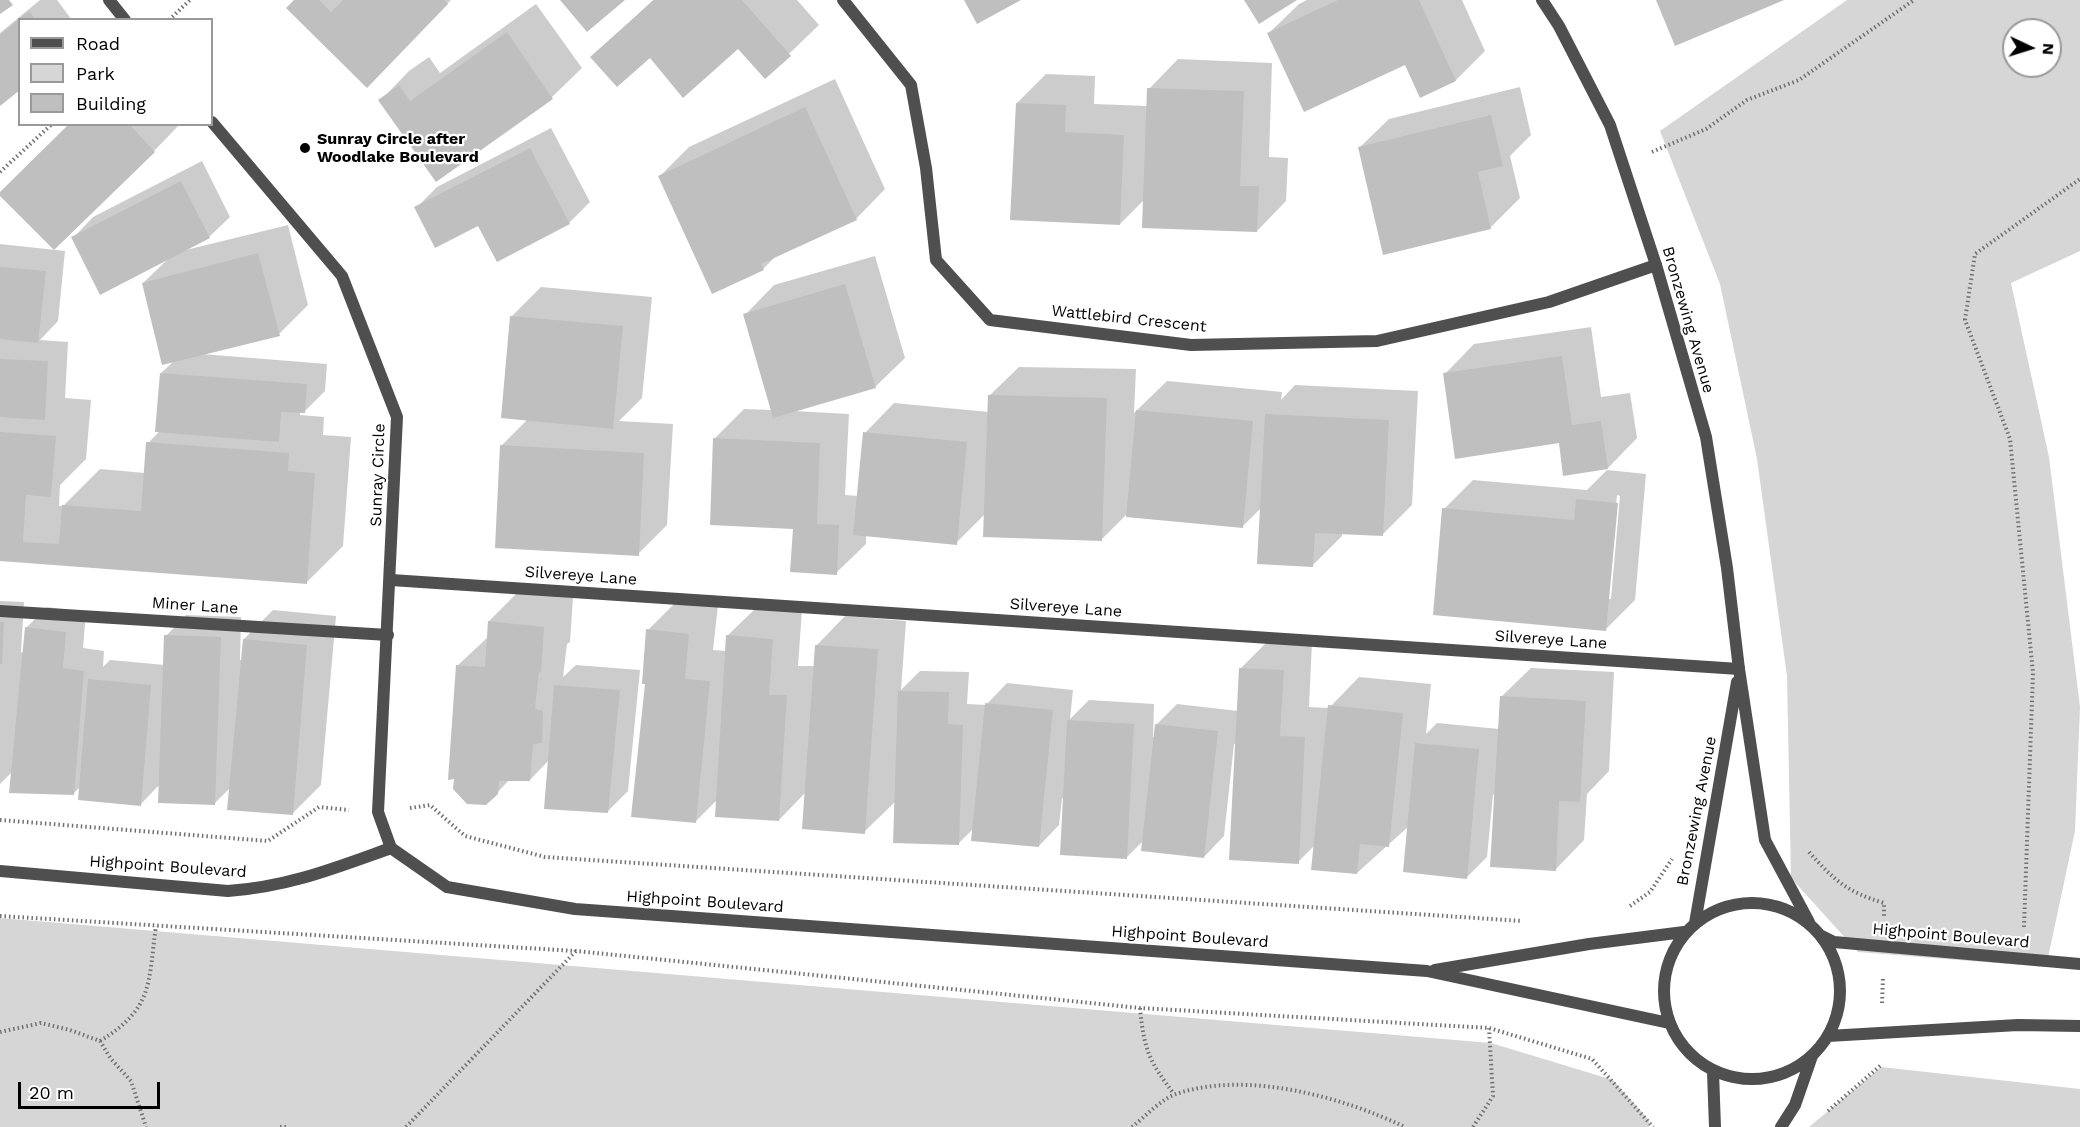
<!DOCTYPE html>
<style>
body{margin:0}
#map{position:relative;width:2080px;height:1127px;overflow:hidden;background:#fff;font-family:"Work Sans",sans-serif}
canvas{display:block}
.legend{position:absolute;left:18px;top:18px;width:195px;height:108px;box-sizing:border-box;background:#fff;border:2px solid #999;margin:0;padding:8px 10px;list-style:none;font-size:18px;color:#000}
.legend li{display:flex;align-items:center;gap:12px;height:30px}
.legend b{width:30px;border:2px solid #999}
.north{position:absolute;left:2002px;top:18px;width:60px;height:60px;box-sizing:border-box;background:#fff;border:2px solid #999;border-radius:50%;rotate:94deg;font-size:16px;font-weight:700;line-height:24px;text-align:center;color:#000}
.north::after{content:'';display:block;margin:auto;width:21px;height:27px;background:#000;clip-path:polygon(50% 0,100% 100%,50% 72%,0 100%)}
.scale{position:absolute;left:18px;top:1082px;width:142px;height:27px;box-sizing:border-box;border:3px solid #000;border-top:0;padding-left:8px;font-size:18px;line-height:21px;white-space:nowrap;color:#000;-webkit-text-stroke:4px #fff;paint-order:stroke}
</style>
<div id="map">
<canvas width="2080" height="1127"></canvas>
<ul class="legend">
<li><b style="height:8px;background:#4f4f4f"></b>Road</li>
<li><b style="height:16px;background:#d6d6d6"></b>Park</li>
<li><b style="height:16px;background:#bfbfbf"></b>Building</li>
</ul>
<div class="north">N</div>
<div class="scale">20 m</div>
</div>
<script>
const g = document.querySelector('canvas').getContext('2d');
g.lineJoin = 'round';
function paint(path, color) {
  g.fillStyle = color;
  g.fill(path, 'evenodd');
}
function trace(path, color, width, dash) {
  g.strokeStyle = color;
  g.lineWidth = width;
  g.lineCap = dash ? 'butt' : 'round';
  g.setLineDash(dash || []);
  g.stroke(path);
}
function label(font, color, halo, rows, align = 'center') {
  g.font = font + ' "Work Sans",sans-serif';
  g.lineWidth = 4.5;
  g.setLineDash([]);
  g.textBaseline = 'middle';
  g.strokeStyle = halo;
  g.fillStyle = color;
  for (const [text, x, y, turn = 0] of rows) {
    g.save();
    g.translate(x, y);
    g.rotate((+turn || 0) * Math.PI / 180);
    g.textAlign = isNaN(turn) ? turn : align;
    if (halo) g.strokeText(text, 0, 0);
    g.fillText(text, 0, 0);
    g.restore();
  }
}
paint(new Path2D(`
 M 1847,0 L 2080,0 L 2080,251 L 2011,283 L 2049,457 L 2080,707 L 2075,831 L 2046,967 L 1858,952 L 1791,878 L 1787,676 L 1757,459 L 1720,284 L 1660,131 ZM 2014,30 L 2050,30 L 2050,66 L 2014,66 Z
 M 0,918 L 1491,1043 L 1613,1080 L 1649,1120 L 1649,1127 L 0,1127 Z
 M 1881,1067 L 2080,1089 L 2080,1127 L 1809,1127 Z`), '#d6d6d6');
paint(new Path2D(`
 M 40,0 L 57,0 L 72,20 L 20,20 L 0,104 L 0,33 Z
 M 296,0 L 451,0 L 397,56 Z
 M 653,0 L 797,0 L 819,25 L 765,77 L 738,46 L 650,56 L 592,57 Z
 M 1307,0 L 1462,0 L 1485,51 L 1456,80 L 1420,96 L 1405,63 L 1269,33 L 1299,4 Z
 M 536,4 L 582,68 L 552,97 L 436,180 L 380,101 L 409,71 L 429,57 L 440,73 Z
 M 1178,59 L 1272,63 L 1269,157 L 1288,158 L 1286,201 L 1257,231 L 1145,199 L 1120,224 L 1017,103 L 1046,74 L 1095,76 L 1094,104 L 1148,106 L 1149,89 Z
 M 835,79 L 885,189 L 856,219 L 777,255 L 763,269 L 660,176 L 689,147 Z
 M 1520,87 L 1531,135 L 1510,156 L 1520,198 L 1490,228 L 1359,148 L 1389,119 Z
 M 71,124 L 180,124 L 154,151 Z
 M 551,128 L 590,202 L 569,223 L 479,224 L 416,208 L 437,187 Z
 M 202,161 L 230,217 L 209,237 L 186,250 L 288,225 L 308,305 L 279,334 L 202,354 L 327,364 L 325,391 L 304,412 L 300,411 L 300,415 L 324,417 L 323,435 L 351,437 L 343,546 L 307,582 L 0,560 L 0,244 L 65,251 L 58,321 L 40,340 L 68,342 L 65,398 L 91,400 L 86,459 L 60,485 L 59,506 L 63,506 L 100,469 L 145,473 L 148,443 L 160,431 L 161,373 L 174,361 L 143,283 L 167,260 L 73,238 L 93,217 Z
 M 875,256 L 905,358 L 875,387 L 794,411 L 849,414 L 845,495 L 859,496 L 865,433 L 894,403 L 989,412 L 989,396 L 1019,367 L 1136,369 L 1134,413 L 1167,381 L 1282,392 L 1281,400 L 1295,385 L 1418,391 L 1412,505 L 1383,534 L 1342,532 L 1342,536 L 1313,565 L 1262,507 L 1243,526 L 1126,515 L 1101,540 L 985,514 L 956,543 L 866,534 L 866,544 L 836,573 L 715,438 L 744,409 L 773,410 L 745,315 L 774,285 Z
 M 541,287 L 652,297 L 642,398 L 619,421 L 673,424 L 667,525 L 638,554 L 501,446 L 528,419 L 511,317 Z
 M 1591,327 L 1601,397 L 1630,393 L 1637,438 L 1608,468 L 1445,374 L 1474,344 Z
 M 1607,470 L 1646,474 L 1635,600 L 1606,629 L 1444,509 L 1473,480 L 1587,490 ZM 1617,495 L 1620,496 L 1611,599 L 1608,599 Z
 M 518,592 L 573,598 L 570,642 L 567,644 L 563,677 L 576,665 L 640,670 L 628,791 L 607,812 L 549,760 L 530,780 L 510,779 L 497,793 L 457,666 L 488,637 L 489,621 Z
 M 0,601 L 24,602 L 21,652 L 24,653 L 26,628 L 47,607 L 86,612 L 83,648 L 104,651 L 103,667 L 110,660 L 165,665 L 166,636 L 186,615 L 241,617 L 240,660 L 242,660 L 244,639 L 273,610 L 336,616 L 321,785 L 292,814 L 231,787 L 214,804 L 160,784 L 140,805 L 80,787 L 73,794 L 13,771 L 0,784 Z
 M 677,601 L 718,605 L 713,650 L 726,651 L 727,636 L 757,607 L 802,610 L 798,666 L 815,666 L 816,646 L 845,616 L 906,621 L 901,690 L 920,671 L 969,672 L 967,704 L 986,705 L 1007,683 L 1073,690 L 1070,719 L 1089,700 L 1154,704 L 1153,737 L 1155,737 L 1156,725 L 1177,704 L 1238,711 L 1240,669 L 1270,639 L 1312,642 L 1309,707 L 1329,708 L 1359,677 L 1431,684 L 1426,734 L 1437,723 L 1499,729 L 1501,697 L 1531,668 L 1614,672 L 1609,771 L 1587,794 L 1584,840 L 1555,870 L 1493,794 L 1487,857 L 1467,877 L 1409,826 L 1357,873 L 1315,845 L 1298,862 L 1237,744 L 1234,744 L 1224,836 L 1204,857 L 1144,840 L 1127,857 L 1062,798 L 1059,825 L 1039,846 L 974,828 L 958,844 L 896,801 L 864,832 L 806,792 L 779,820 L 717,800 L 695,822 L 646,682 L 648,630 Z`), '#0003');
paint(new Path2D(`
 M 0,0 L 9,0 L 13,5 L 0,14 Z
 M 294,0 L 319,0 L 331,12 L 343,0 L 444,0 L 448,4 L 367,88 L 286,8 Z
 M 560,0 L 625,0 L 587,32 Z
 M 654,0 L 742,0 L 791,56 L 765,79 L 738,49 L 683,98 L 650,58 L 617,87 L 590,57 Z
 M 964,0 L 1021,0 L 977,24 Z
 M 1244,0 L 1297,0 L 1259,24 Z
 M 1338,0 L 1419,0 L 1456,81 L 1420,98 L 1405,65 L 1304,112 L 1267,33 Z
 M 1656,0 L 1784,0 L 1675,46 Z
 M 29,11 L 36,20 L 20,20 L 20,90 L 0,106 L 0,35 Z
 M 507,32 L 553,99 L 436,182 L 378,100 L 399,85 L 410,101 Z
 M 1147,88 L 1244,91 L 1240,186 L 1259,186 L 1257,232 L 1142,228 Z
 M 1016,103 L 1066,105 L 1065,132 L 1124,135 L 1120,225 L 1010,220 Z
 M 805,107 L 857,220 L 761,264 L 764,270 L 712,294 L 658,176 Z
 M 1491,115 L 1503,166 L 1478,172 L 1491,229 L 1383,255 L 1358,147 Z
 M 69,124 L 129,124 L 155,152 L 54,250 L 0,196 L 0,192 Z
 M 530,148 L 570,224 L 497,262 L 478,226 L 435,248 L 414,207 Z
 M 181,181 L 210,238 L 100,295 L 71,237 Z
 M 258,253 L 280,336 L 162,365 L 142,283 Z
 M 0,267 L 46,271 L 38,343 L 0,339 Z
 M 845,284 L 876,388 L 773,418 L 743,314 Z
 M 510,316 L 623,326 L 613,429 L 501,418 Z
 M 1562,356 L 1572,425 L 1601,421 L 1608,469 L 1563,476 L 1559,443 L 1455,459 L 1443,373 Z
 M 0,359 L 48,361 L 45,420 L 0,417 Z
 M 160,373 L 307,384 L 305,413 L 281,412 L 279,442 L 155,432 Z
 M 988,395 L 1107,398 L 1102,541 L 983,537 Z
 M 1136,410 L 1253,421 L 1243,528 L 1126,517 Z
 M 1265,414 L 1389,420 L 1383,536 L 1315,533 L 1313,567 L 1257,564 Z
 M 0,432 L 56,436 L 51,497 L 26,495 L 23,542 L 59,544 L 62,505 L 141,511 L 146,442 L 289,453 L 288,471 L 315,473 L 307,584 L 0,561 Z
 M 863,432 L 967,442 L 957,545 L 853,535 Z
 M 713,438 L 820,443 L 817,524 L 839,525 L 837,575 L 790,572 L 793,529 L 710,525 Z
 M 500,445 L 644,453 L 639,556 L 495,548 Z
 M 1576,499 L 1618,503 L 1606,631 L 1433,615 L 1442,508 L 1574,520 Z
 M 488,621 L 544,627 L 541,673 L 539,672 L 535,709 L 543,711 L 542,743 L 533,744 L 530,781 L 499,781 L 498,794 L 486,805 L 467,804 L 453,789 L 454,779 L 448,780 L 456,665 L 485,667 Z
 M 0,622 L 4,622 L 2,664 L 0,664 Z
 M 25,627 L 66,632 L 63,668 L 84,671 L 74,795 L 9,793 Z
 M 646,629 L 689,634 L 685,679 L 710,681 L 696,823 L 631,817 L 645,684 L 642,684 Z
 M 164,635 L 221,637 L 215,805 L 158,803 Z
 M 726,635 L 773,639 L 769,695 L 787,695 L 779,821 L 715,817 Z
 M 243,639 L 307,645 L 293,815 L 227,810 Z
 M 815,645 L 878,649 L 865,834 L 802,829 Z
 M 1239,668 L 1284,670 L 1280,736 L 1305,737 L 1299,864 L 1229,860 Z
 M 88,679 L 151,685 L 141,806 L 78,800 Z
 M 554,685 L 620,690 L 608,813 L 544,809 Z
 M 898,691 L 949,692 L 948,724 L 963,725 L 959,845 L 893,843 Z
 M 1500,696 L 1586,701 L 1580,802 L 1559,801 L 1556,871 L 1490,867 Z
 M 985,703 L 1053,710 L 1039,847 L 971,841 Z
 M 1328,705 L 1403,713 L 1389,847 L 1360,844 L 1357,874 L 1311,870 Z
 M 1067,720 L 1134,724 L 1127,859 L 1060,855 Z
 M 1155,724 L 1218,731 L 1204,858 L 1141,851 Z
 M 1415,743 L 1479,749 L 1467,879 L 1403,872 Z`), '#bfbfbf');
trace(new Path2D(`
 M 169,20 L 190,0
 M 1652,152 L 1706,129 L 1747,100 L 1799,80 L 1914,0
 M 0,172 L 52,124
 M 410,808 L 430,805 L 465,836 L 545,857 L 1522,921
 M 0,820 L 268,841 L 319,807 L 349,810
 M 1809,852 C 1835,881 1847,892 1884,903 L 1884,916
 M 1630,906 L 1650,892 L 1672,859
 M 0,916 L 576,951 L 1140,1008 L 1489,1028 L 1592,1059 L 1653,1127
 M 2024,927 L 2033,673 L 2010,439 L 1965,320 L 1975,254 L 2080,179
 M 1882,1003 L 1883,978
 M 1140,1008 C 1144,1050 1149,1061 1174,1094
 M 0,1032 L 41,1023 L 70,1030 L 100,1041 L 111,1059 L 131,1081 L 146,1127
 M 100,1041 C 154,1008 148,983 156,926
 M 1828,1111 L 1881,1065
 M 280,1127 L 287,1127
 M 406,1127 L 576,951
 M 1132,1127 C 1145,1117 1161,1099 1176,1094 C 1246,1070 1342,1097 1405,1127
 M 1473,1127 L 1493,1096 L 1489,1028`), '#717171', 4, [1.5, 3]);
trace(new Path2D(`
 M 391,580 L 1739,669
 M 0,611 L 388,635`), '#4f4f4f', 12);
trace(new Path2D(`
 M 843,0 L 911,85 L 926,168 L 936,260 L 990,320 L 1191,345 L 1377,341 L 1549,302 L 1656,265
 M 0,871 L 228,891 C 288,887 335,868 391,848`), '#4f4f4f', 12);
trace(new Path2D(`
 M 109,0 L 125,20
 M 1542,0 L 1559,26 L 1610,125 L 1656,265 L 1706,437 L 1727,568 L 1739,669 L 1765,840 L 1809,922
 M 212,122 L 342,276 L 397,417 L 378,812 L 391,848 L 447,887 L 575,909 L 1427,971 L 1669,1023
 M1664 991a88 88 0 1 1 176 0a88 88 0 1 1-176 0Z
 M 1695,923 L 1737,682
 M 1822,936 L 1834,942 L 2080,964
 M 1435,970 L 1589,944 L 1684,932
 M 1828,1036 L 2018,1025 L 2080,1026
 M 1713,1072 L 1715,1127
 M 1781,1127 L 1795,1105 L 1812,1056`), '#4f4f4f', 12);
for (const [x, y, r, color] of [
 [305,148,6,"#000"]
]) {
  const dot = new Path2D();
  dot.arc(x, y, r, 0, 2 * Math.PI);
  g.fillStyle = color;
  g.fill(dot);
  trace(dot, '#fff', 2);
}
label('bold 16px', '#000', '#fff', [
 ["Sunray Circle after",317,139],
 ["Woodlake Boulevard",317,157]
], 'left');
label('16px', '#000', '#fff', [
 ["Wattlebird Crescent",1129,319,6],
 ["Bronzewing Avenue",1688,320,74],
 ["Sunray Circle",378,475,-88],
 ["Silvereye Lane",581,576,4],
 ["Miner Lane",195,606,4],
 ["Silvereye Lane",1066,608,4],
 ["Silvereye Lane",1551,640,4],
 ["Bronzewing Avenue",1697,811,-79],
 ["Highpoint Boulevard",168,867,4],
 ["Highpoint Boulevard",705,902,4],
 ["Highpoint Boulevard",1951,936,5],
 ["Highpoint Boulevard",1190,937,4]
]);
</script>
